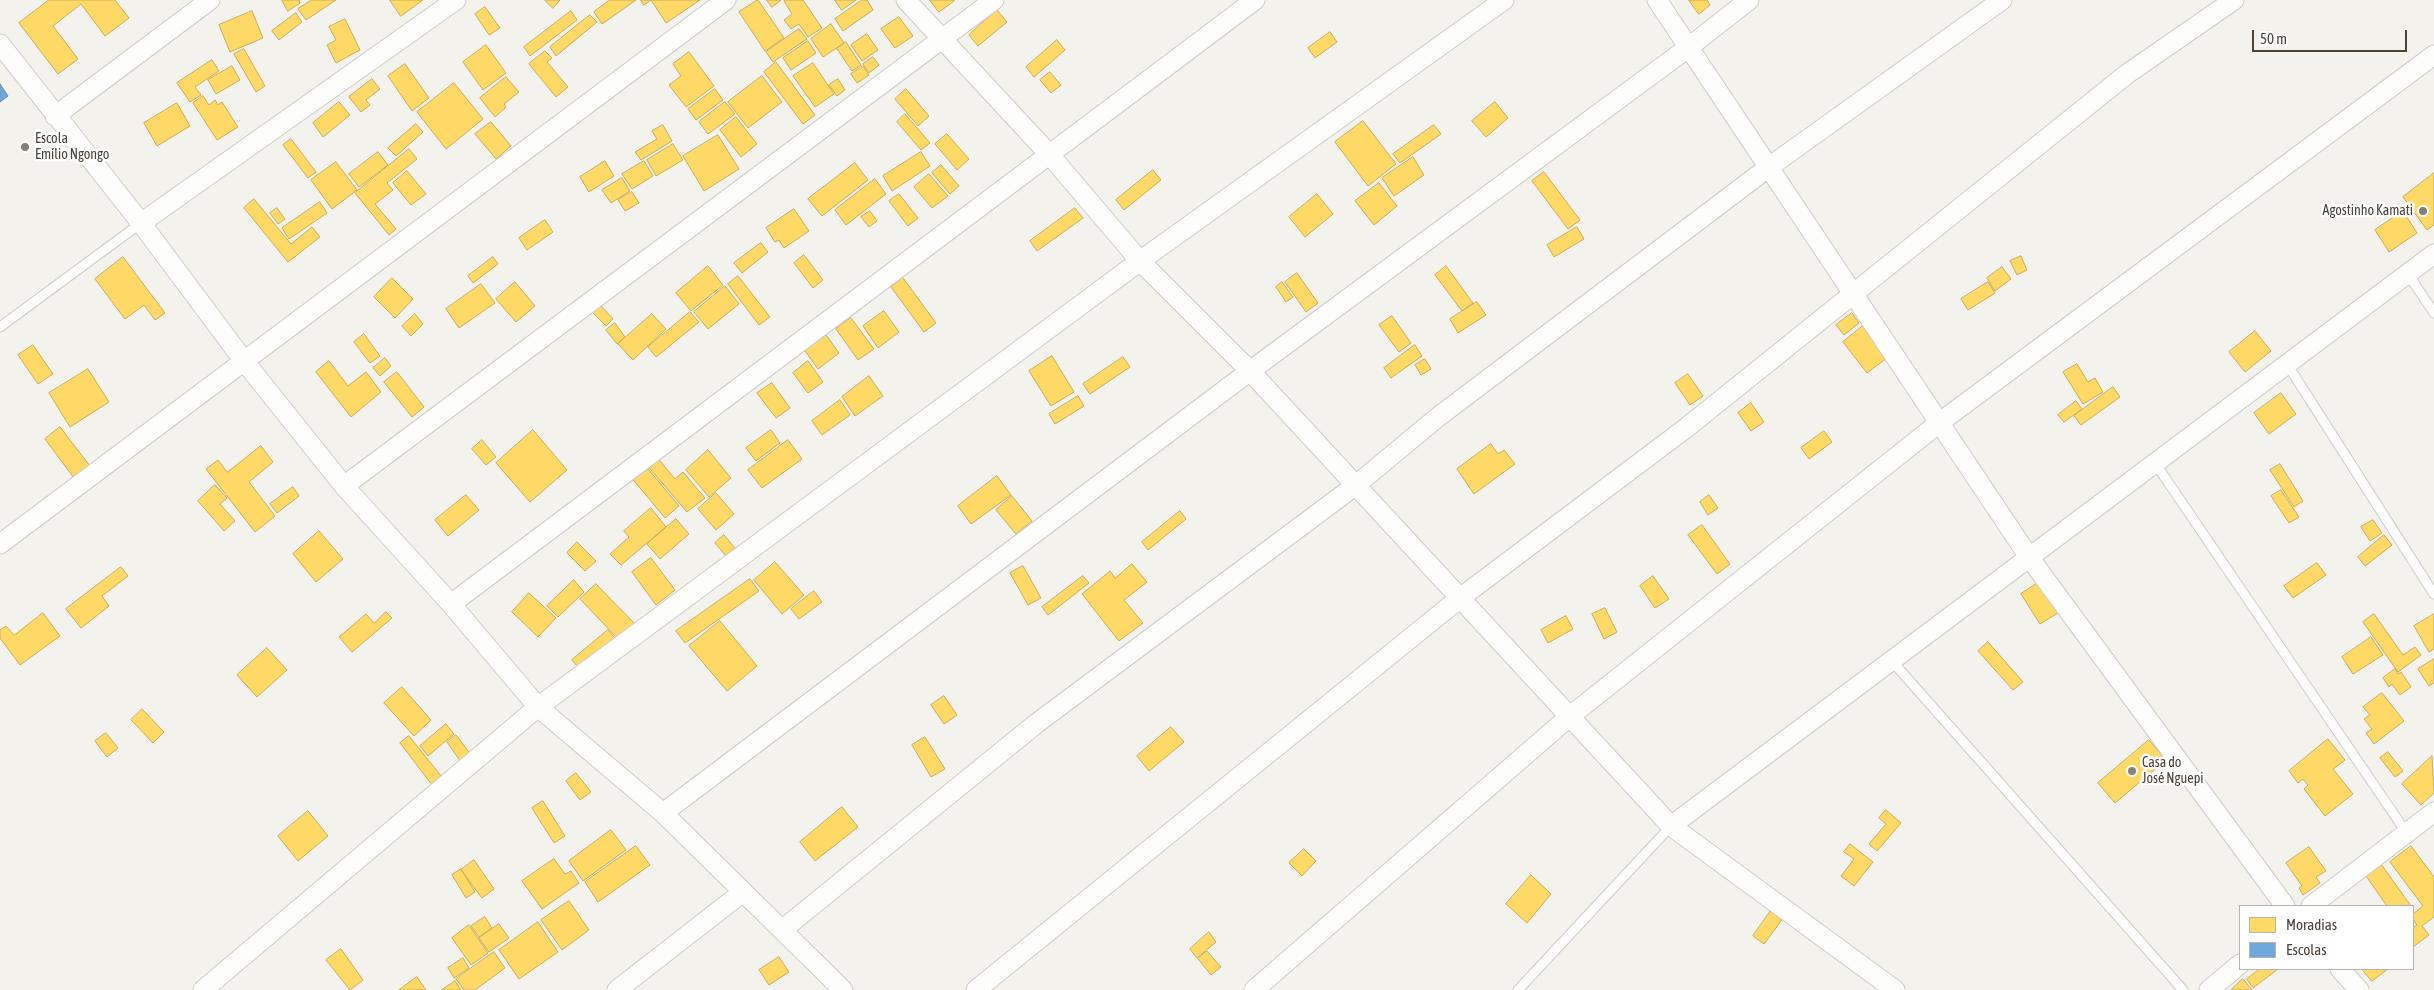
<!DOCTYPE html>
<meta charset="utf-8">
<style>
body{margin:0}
#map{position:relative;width:2434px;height:990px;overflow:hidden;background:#f3f2ed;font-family:"Asap Condensed",sans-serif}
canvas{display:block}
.legend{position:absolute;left:2239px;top:905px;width:175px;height:65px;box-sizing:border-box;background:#fff;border:1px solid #b7b4af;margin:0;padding:6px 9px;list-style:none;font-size:15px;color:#4b4437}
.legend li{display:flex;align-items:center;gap:10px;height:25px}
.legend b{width:25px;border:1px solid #b7b4af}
.scale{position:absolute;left:2252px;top:30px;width:155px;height:22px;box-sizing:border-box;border:2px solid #4b4437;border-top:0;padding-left:6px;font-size:15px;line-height:18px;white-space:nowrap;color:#4b4437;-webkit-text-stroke:4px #fff;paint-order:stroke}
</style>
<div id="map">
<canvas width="2434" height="990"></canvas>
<ul class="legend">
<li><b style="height:14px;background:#ffd966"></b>Moradias</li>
<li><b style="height:14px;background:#6fa8dc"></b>Escolas</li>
</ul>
<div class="scale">50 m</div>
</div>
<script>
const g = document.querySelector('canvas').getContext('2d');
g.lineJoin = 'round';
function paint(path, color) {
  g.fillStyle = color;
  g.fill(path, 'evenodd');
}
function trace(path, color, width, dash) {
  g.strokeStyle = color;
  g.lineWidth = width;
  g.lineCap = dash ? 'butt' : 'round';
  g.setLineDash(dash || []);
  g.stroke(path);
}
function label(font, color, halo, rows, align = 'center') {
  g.font = font + ' "Asap Condensed",sans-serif';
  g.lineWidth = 5;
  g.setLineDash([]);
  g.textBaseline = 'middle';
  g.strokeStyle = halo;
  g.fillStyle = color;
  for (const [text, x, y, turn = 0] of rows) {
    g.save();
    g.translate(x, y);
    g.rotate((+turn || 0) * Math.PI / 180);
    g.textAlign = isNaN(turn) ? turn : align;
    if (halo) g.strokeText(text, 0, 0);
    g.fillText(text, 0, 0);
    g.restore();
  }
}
const homes = new Path2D(`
 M 49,0 L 115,0 L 129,18 L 105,36 L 81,4 L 53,26 L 78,59 L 58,74 L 19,23 Z
 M 282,0 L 299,0 L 300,3 L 288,11 Z
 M 312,0 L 336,0 L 306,20 L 298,9 Z
 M 390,0 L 423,0 L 401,16 Z
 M 545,0 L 560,0 L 553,8 Z
 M 610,0 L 636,0 L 602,24 L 594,12 Z
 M 641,0 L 700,0 L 666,23 L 651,0 L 644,5 Z
 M 758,0 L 784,38 L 765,51 L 739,12 Z
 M 767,0 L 781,0 L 772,7 Z
 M 786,0 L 803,0 L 822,28 L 808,37 L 799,24 L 791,29 L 784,20 L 792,14 L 784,1 Z
 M 835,0 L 856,0 L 842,10 Z
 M 862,0 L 867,0 L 873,10 L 843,31 L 835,19 Z
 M 930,0 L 954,0 L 954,1 L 939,12 Z
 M 1689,0 L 1707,0 L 1710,5 L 1699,14 Z
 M 485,7 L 500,28 L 489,35 L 475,14 Z
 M 997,10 L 1007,22 L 978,46 L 969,35 Z
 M 252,11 L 263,38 L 230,52 L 219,25 Z
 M 571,11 L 577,20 L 530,56 L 524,47 Z
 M 296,13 L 302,22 L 279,40 L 272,31 Z
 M 590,15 L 597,22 L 556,56 L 550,47 Z
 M 899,17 L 913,36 L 895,48 L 881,29 Z
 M 345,19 L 360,50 L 336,63 L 327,45 L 336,40 L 329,27 Z
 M 831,24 L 844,43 L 823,57 L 811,39 Z
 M 799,29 L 807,39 L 773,62 L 766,52 Z
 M 1330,32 L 1337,42 L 1315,58 L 1308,48 Z
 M 867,34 L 878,50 L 862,61 L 851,45 Z
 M 1057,40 L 1065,50 L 1034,77 L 1026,67 Z
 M 808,41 L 816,53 L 791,70 L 783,58 Z
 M 846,42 L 861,65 L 852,71 L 837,49 Z
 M 486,45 L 506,73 L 483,90 L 463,62 Z
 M 244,49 L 265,86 L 256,92 L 234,54 Z
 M 545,51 L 552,58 L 547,62 L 568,87 L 556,97 L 529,64 Z
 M 689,52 L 714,86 L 686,107 L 669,85 L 681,76 L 673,64 Z
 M 873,57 L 879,65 L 869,73 L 863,64 Z
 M 212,60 L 219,71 L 195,87 L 201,95 L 190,102 L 177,83 Z
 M 776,62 L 815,115 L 803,124 L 764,72 Z
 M 813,63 L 834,94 L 815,107 L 793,76 Z
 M 405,64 L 429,98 L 412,111 L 388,76 Z
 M 232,66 L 240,80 L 216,94 L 208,80 Z
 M 863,66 L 869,75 L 857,83 L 851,74 Z
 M 1050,72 L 1061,85 L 1051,93 L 1040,80 Z
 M 762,76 L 782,102 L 748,128 L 728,102 Z
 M 506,77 L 519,92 L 504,104 L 506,107 L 495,117 L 480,98 Z
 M 372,79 L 380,89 L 366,100 L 370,105 L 361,112 L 349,97 Z
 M 838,79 L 845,90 L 837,96 L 829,85 Z
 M 454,83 L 483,119 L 446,149 L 417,112 Z
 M 715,89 L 723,100 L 696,120 L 688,109 Z
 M 906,89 L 929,116 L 918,126 L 895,99 Z
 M 203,96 L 209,105 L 215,100 L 218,105 L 222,102 L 238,127 L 217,140 L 193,103 Z
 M 339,102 L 350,115 L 323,137 L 313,123 Z
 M 725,102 L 735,114 L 708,134 L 699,122 Z
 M 1495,102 L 1508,118 L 1486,137 L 1472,121 Z
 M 177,103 L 190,126 L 157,146 L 144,123 Z
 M 905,114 L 930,143 L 921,150 L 897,122 Z
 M 736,117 L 757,144 L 741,157 L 720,130 Z
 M 1363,121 L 1396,164 L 1368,186 L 1335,142 Z
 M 491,122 L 511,146 L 496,159 L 475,134 Z
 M 416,124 L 423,132 L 396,156 L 388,148 Z
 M 663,125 L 672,141 L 641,160 L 635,152 L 657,139 L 652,131 Z
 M 1434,125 L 1441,134 L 1400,163 L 1393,154 Z
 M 947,134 L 969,159 L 957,170 L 935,144 Z
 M 718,135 L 739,169 L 704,191 L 683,156 Z
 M 291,139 L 316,172 L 308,178 L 283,145 Z
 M 673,144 L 683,160 L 656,176 L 647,160 Z
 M 409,149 L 417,159 L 387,183 L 393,190 L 375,204 L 396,229 L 389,235 L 355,193 Z
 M 378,152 L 388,165 L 359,187 L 349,174 Z
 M 921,152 L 930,166 L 892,191 L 883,176 Z
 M 1413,157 L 1424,175 L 1394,196 L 1382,178 Z
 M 605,161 L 614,176 L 589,192 L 580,177 Z
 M 644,161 L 653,176 L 632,189 L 622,174 Z
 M 336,162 L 357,190 L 332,209 L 311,180 Z
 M 855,163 L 868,180 L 822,216 L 808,199 Z
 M 941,165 L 959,186 L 950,194 L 932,173 Z
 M 1153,170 L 1161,180 L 1124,210 L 1116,200 Z
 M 407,171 L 426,194 L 411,205 L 393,183 Z
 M 1544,172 L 1580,220 L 1568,229 L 1532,181 Z
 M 2434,173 L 2434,225 L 2427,230 L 2403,197 Z
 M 929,174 L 948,196 L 932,208 L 914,187 Z
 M 622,178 L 630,191 L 611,203 L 602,190 Z
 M 875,179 L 886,194 L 846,225 L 835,210 Z
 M 1379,183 L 1397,206 L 1374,225 L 1355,201 Z
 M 632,192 L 639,203 L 625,211 L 618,200 Z
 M 899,194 L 918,218 L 908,226 L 889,201 Z
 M 1317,194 L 1333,214 L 1305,237 L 1289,217 Z
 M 254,199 L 291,244 L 312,227 L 320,237 L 288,262 L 244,208 Z
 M 320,202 L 327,213 L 289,239 L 282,228 Z
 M 277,208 L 285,219 L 278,224 L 270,213 Z
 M 1075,208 L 1083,218 L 1037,251 L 1030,241 Z
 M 794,209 L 809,231 L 784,248 L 779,240 L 775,242 L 766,228 Z
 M 870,211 L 877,221 L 869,227 L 861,217 Z
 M 2403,211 L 2417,233 L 2389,252 L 2375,230 Z
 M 545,220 L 553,232 L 527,250 L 519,238 Z
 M 1577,227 L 1584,239 L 1554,257 L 1547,245 Z
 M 761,243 L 768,252 L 742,273 L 734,263 Z
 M 804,255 L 823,280 L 813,288 L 794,263 Z
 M 2021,256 L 2027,270 L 2017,275 L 2010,261 Z
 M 123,257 L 165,313 L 155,320 L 144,305 L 125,319 L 95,279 Z
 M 493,257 L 498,264 L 473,283 L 468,276 Z
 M 708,266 L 723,285 L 691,311 L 676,293 Z
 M 1446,266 L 1473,303 L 1462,311 L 1435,275 Z
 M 2002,267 L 2011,279 L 1995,291 L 1987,278 Z
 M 1297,273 L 1318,303 L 1306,312 L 1285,282 Z
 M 738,276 L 770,317 L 759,325 L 728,284 Z
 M 392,278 L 413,299 L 395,318 L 374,297 Z
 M 903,278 L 936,323 L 924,332 L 891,287 Z
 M 515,282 L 535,306 L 516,322 L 496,299 Z
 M 1282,282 L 1293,297 L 1286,302 L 1276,287 Z
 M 1988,282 L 1995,293 L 1968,310 L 1961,299 Z
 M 481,284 L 495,303 L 459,328 L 446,309 Z
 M 725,286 L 739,304 L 708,329 L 694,312 Z
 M 1477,302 L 1486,315 L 1458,333 L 1450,319 Z
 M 599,304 L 613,319 L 606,326 L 591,311 Z
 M 884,311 L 899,332 L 878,348 L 863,326 Z
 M 690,312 L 699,322 L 656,357 L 648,347 Z
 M 1852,313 L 1859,323 L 1844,335 L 1836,325 Z
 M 415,314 L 423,324 L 411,336 L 402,326 Z
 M 652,314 L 666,329 L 633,360 L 618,344 Z
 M 1392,316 L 1411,343 L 1399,352 L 1379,325 Z
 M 851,318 L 874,349 L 858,360 L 836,329 Z
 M 615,323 L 625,337 L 617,344 L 606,330 Z
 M 1863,326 L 1887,358 L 1867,373 L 1843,342 Z
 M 2255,331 L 2271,351 L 2245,372 L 2229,352 Z
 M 824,332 L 839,353 L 818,369 L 803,348 Z
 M 364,334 L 380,356 L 370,363 L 354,342 Z
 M 33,345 L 53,374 L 38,384 L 18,355 Z
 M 1415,345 L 1422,356 L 1391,378 L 1384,368 Z
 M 1052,356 L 1074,392 L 1051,406 L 1029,371 Z
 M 1123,357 L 1130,367 L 1090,394 L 1083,384 Z
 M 385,358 L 391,366 L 380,376 L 373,368 Z
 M 1425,359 L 1431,369 L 1421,375 L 1415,365 Z
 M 329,361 L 348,386 L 366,372 L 381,392 L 351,417 L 316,372 Z
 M 808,361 L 823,382 L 808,393 L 793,373 Z
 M 2077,364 L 2088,382 L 2095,378 L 2103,392 L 2083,404 L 2063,372 Z
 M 88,369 L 109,402 L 70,427 L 49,393 Z
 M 397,372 L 424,407 L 412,417 L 384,382 Z
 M 1688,374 L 1703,396 L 1690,405 L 1675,383 Z
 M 869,376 L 883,396 L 855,416 L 842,397 Z
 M 772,383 L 790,408 L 776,418 L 757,393 Z
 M 2113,387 L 2120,397 L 2081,425 L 2074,416 Z
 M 2281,393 L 2296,414 L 2269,434 L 2254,413 Z
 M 1078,396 L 1084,406 L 1055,424 L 1049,414 Z
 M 840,400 L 850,415 L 822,435 L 812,421 Z
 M 2076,401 L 2082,409 L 2064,422 L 2058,415 Z
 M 1751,403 L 1764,422 L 1751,431 L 1738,413 Z
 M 60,427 L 90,466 L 74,478 L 45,439 Z
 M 533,430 L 567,470 L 530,502 L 496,463 Z
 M 771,430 L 780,443 L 756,461 L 746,448 Z
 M 1824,431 L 1832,442 L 1809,459 L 1801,448 Z
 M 482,440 L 496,457 L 486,465 L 472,449 Z
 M 788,440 L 802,459 L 762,488 L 748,470 Z
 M 1491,444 L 1498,454 L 1504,450 L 1515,464 L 1474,494 L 1457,469 Z
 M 261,446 L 273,462 L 249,482 L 275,516 L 255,532 L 206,469 L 218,460 L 227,472 Z
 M 708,450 L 731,478 L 709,497 L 686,470 Z
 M 655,455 L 675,479 L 683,472 L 705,498 L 687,512 L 645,463 Z
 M 644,464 L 679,506 L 665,518 L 630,476 Z
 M 2280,464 L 2303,501 L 2294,507 L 2270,470 Z
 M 997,476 L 1011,495 L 971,524 L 958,506 Z
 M 215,485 L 227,498 L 220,504 L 235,521 L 224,531 L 198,501 Z
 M 293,487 L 299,496 L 277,513 L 270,504 Z
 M 2281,490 L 2299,517 L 2289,523 L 2271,496 Z
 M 716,493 L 734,514 L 716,530 L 698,509 Z
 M 466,495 L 479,510 L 448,536 L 435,520 Z
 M 1709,495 L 1718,508 L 1708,515 L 1700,502 Z
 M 1012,496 L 1032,521 L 1016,534 L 996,510 Z
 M 651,508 L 666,527 L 621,565 L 610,554 L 629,537 L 624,531 Z
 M 1180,511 L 1186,519 L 1148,550 L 1142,542 Z
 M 676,519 L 689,534 L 660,559 L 647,544 Z
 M 2373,520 L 2382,533 L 2370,541 L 2361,527 Z
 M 1702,525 L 1730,564 L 1717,574 L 1688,535 Z
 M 319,531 L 343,559 L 316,582 L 293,554 Z
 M 724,535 L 735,548 L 726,556 L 715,543 Z
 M 2384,535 L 2392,545 L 2365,566 L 2358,557 Z
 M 577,542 L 596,561 L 585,571 L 567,553 Z
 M 651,558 L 675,590 L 656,605 L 632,572 Z
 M 775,562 L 804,595 L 782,614 L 754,580 Z
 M 2317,563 L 2326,575 L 2293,598 L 2284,586 Z
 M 1132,564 L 1147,582 L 1124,600 L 1143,623 L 1119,641 L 1082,594 L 1110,571 L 1115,578 Z
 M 1023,566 L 1041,598 L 1028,605 L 1010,573 Z
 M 121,567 L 128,576 L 102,596 L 109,606 L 81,628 L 66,609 Z
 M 1083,576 L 1089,583 L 1048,615 L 1042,607 Z
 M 1653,576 L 1669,599 L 1655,608 L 1640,586 Z
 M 750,579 L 759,591 L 685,643 L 676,631 Z
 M 574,580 L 584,592 L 558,617 L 547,606 Z
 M 2039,582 L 2058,613 L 2040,624 L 2021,594 Z
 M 596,584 L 636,625 L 620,641 L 580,599 Z
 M 814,591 L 822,602 L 799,619 L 791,609 Z
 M 529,593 L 556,618 L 538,637 L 512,612 Z
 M 1605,608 L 1617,632 L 1604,639 L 1592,614 Z
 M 386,612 L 392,618 L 352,652 L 339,637 L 366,614 L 374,623 Z
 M 43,613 L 60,636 L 20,665 L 0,638 L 0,630 L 6,626 L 14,635 Z
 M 2374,614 L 2403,655 L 2415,647 L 2421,655 L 2398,672 L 2363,622 Z
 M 2434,614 L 2434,649 L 2429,652 L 2414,626 Z
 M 1566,616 L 1573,629 L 1548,643 L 1541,630 Z
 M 720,621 L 757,666 L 727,691 L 689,646 Z
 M 608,630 L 620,644 L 584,674 L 572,660 Z
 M 2371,637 L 2383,655 L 2353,674 L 2342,657 Z
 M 1988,642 L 2023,682 L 2013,690 L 1978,651 Z
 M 267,648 L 287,670 L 257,697 L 237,675 Z
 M 2434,659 L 2434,683 L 2429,686 L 2418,669 Z
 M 2395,669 L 2398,674 L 2401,672 L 2411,687 L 2400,695 L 2392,684 L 2389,687 L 2383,678 Z
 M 402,687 L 431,720 L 414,736 L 384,703 Z
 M 2382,693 L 2404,721 L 2374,744 L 2366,733 L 2372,729 L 2364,719 L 2370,715 L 2363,707 Z
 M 944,696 L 957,715 L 944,724 L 931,705 Z
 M 142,709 L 164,732 L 153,743 L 131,720 Z
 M 446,724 L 454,734 L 428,756 L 420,746 Z
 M 1171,727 L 1184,742 L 1149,771 L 1137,756 Z
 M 106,733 L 118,748 L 107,757 L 95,741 Z
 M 456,735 L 471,755 L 461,762 L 447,742 Z
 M 409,736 L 446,782 L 436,790 L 400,743 Z
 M 925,737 L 945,769 L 931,777 L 912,745 Z
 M 2328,739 L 2345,760 L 2333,769 L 2353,794 L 2325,816 L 2304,789 L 2308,785 L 2303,779 L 2298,783 L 2289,771 Z
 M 2149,740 L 2166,760 L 2115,803 L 2098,783 Z
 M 2388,752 L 2403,771 L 2395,777 L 2380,758 Z
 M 2432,756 L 2434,793 L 2421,805 L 2402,784 Z
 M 576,773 L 591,792 L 580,800 L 566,781 Z
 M 543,801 L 565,836 L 554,843 L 532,808 Z
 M 842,807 L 858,827 L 815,861 L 800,842 Z
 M 1886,810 L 1901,823 L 1877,851 L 1869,844 L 1886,824 L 1879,818 Z
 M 308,811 L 328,836 L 298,861 L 278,836 Z
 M 611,830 L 626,850 L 583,881 L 569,861 Z
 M 1850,844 L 1873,862 L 1854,886 L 1841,876 L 1854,859 L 1844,852 Z
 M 636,846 L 650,865 L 598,902 L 585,882 Z
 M 2411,846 L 2434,877 L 2434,917 L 2422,926 L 2429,935 L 2413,947 L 2413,928 L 2417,925 L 2413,919 L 2413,914 L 2423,906 L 2390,862 Z
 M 2309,847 L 2326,871 L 2316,877 L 2320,883 L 2303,895 L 2299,888 L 2302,886 L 2286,863 Z
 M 1304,849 L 1316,861 L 1302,876 L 1289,863 Z
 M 554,859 L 565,874 L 571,871 L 579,883 L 542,909 L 522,881 Z
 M 474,860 L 494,889 L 482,898 L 461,870 Z
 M 2381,864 L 2411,906 L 2387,906 L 2366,876 Z
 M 461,869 L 475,892 L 466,898 L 452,875 Z
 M 1531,875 L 1551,894 L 1527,923 L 1506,904 Z
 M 569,901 L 589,930 L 562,950 L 541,920 Z
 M 1772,909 L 1784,917 L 1764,944 L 1753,936 Z
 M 485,917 L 492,928 L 479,937 L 471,926 Z
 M 538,922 L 558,952 L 519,979 L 499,950 Z
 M 499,924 L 509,938 L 489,952 L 479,938 Z
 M 469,925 L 488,953 L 471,965 L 452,938 Z
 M 1209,932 L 1216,942 L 1197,958 L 1190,949 Z
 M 341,949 L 363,980 L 350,990 L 326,960 Z
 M 1207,951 L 1221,967 L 1211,975 L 1198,959 Z
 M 494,952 L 505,968 L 475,990 L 464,990 L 456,979 Z
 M 779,957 L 789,972 L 769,985 L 759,970 Z
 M 463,958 L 469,968 L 454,978 L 448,968 Z
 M 2260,969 L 2278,969 L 2253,988 L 2247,979 Z
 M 2362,969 L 2388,969 L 2372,981 Z
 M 417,977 L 426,990 L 399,990 Z
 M 2243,979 L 2252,990 L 2231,990 Z
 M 455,981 L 461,990 L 442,990 Z`);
paint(homes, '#ffd966');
trace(homes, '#c9ac58', 1);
const schools = new Path2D(`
 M 0,84 L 8,96 L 0,102 Z`);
paint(schools, '#6fa8dc');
trace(schools, '#648aaa', 1);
const service = new Path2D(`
 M 2408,274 L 2434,313
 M 0,327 L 141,223
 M 2287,364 L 2434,594
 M 2155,463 L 2406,832
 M 1891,660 L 2183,990
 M 1518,990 L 1671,826`);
const minor = new Path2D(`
 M 906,0 L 1049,154 L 1140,261 L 1250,371 L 1671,826 L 1895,990
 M 1657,0 L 2029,557 L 2285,906
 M 0,44 L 141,223 L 244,361 L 344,486 L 451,604 L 538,707 L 663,813 L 843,990
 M 55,116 L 210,0
 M 141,223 L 456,0
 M 344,486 L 994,0
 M 0,544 L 726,0
 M 451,604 L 1255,0
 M 663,813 L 1250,371 L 1689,47 L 1749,0
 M 1671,826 L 2434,254
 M 2311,906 L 2434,812
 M 782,930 L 1037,723 L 1356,485 L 1438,417 L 1769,167 L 2002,0
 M 2340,969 L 2359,990
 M 203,990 L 538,707 L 1140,261 L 1504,0
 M 617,990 L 743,892
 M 976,990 L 1460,598 L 1686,428 L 2127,74 L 2234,0
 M 1254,990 L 1569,717 L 1939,423 L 2434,55
 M 2209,990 L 2240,964`);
trace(service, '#cfcdc7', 11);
trace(minor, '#cfcdc7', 21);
trace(service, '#fdfdfc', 9);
trace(minor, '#fdfdfc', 19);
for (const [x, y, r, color] of [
 [25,147,5,"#868177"],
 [2423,211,5,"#868177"],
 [2132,771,5,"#868177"]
]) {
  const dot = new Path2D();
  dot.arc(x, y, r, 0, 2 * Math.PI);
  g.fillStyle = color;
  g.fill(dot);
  trace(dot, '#fff', 2);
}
label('14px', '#4b4437', '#fff', [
 ["Escola",35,139],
 ["Emílio Ngongo",35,155],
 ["Agostinho Kamati",2413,211,"right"],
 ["Casa do",2142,763],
 ["José Nguepi",2142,779]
], 'left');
</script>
